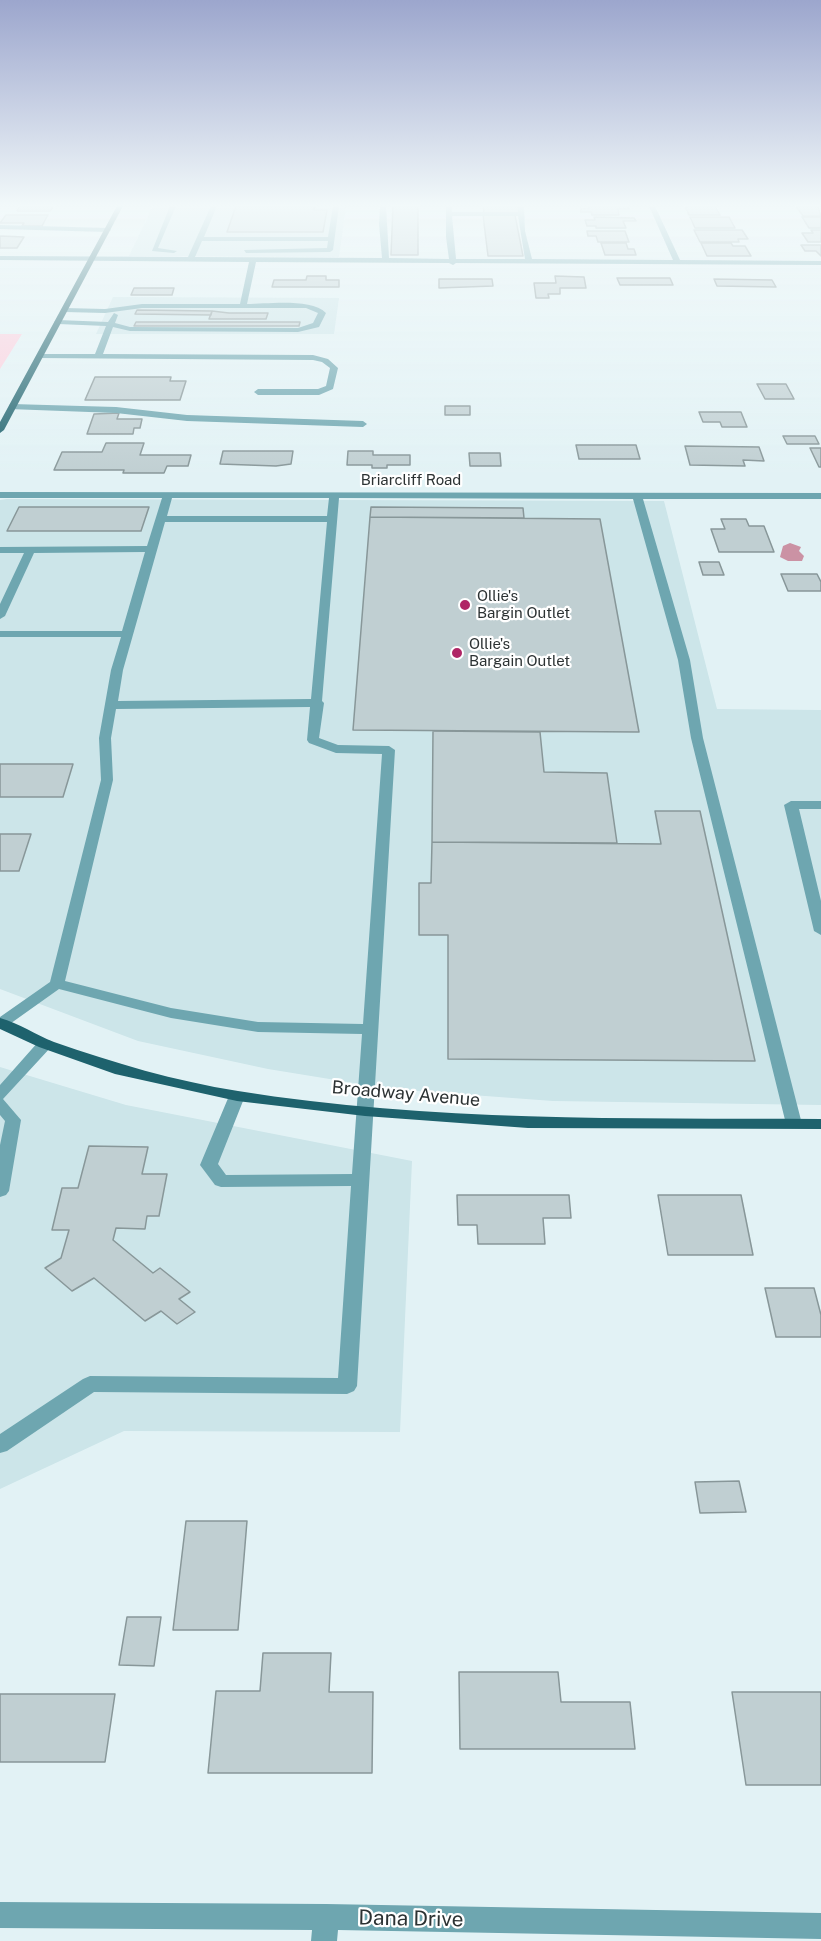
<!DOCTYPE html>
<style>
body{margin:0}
canvas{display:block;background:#e2f2f5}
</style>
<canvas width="821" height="1941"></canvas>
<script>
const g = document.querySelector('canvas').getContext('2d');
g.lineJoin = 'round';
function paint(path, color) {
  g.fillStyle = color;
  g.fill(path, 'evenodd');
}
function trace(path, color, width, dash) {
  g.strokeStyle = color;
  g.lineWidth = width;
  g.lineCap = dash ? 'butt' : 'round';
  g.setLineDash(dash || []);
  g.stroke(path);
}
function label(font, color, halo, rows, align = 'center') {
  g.font = font + ' "Public Sans",sans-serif';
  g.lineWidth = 4.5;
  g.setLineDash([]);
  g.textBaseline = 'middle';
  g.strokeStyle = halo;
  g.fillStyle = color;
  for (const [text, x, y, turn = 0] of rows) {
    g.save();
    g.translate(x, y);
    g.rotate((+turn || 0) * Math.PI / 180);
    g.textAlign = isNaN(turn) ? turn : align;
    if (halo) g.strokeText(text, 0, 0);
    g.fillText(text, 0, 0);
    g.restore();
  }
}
paint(new Path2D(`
 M 153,206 L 346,206 L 339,257 L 129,256 Z
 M 113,297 L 339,298 L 334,334 L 96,334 Z
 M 7,499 L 664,501 L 717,709 L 821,710 L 821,1105 L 553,1101 L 391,1089 L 268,1069 L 138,1041 L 0,989 L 0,500 Z
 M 0,1067 L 126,1105 L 412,1161 L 400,1432 L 124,1431 L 0,1489 Z`), '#cce5e9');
paint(new Path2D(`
 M 0,334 L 22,334 L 0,369 Z`), '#fecddc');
paint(new Path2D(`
 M 790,543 L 801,547 L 799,551 L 804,556 L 802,561 L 788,561 L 780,557 L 783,546 Z`), '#cb92a4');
const building = new Path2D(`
 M 20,206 L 54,206 L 50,211 L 17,211 Z
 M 236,206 L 315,206 L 314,210 L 327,210 L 323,232 L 227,232 Z
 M 393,206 L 418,206 L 418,255 L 391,255 Z
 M 483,206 L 518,206 L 519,213 L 484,213 Z
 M 589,206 L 628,206 L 629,209 L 618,209 L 619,215 L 592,215 L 591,212 L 581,212 L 581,208 L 589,208 Z
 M 685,206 L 715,206 L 720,215 L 689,215 Z
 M 796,206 L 818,206 L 821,216 L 803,216 Z
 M 6,215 L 48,215 L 42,226 L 22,226 L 24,223 L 0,223 Z
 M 483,215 L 515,215 L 523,256 L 488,256 Z
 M 594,217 L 634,218 L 636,221 L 623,221 L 626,228 L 596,228 L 596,226 L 587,226 L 585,220 L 595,220 Z
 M 690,217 L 729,217 L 735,228 L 695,228 Z
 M 802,217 L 821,217 L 821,228 L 809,228 Z
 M 694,230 L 742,230 L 748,239 L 738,239 L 739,242 L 700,242 Z
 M 811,230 L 821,230 L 821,242 L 808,242 L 802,233 L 813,233 Z
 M 587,231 L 625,231 L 629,242 L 598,242 L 596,236 L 588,236 Z
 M 0,236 L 24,237 L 17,248 L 0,248 Z
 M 601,243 L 626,243 L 628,249 L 634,249 L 636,255 L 605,255 Z
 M 701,243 L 731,243 L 733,246 L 745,246 L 751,256 L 707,256 Z
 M 801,245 L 821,245 L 821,256 L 816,251 L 805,251 Z
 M 307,276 L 326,276 L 326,280 L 339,280 L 339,287 L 272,287 L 274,280 L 306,280 Z
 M 555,276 L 584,277 L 586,288 L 560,288 L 560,294 L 548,294 L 549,298 L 536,298 L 534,283 L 556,283 Z
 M 617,278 L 670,278 L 673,285 L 620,285 Z
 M 439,279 L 492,279 L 493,286 L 439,288 Z
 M 714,279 L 772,280 L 776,287 L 717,286 Z
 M 134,288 L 174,288 L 172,295 L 131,295 Z
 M 137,310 L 212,311 L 211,315 L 135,314 Z
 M 212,311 L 229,313 L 268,313 L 266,319 L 209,319 Z
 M 136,322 L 300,322 L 299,326 L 134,326 Z
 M 95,377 L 171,377 L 170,381 L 186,381 L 180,400 L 85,400 Z
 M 757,384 L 786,384 L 794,399 L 765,399 Z
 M 445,406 L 470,406 L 470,415 L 445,415 Z
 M 699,412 L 741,412 L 747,427 L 722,427 L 720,422 L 703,422 Z
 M 119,413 L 117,419 L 142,419 L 140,428 L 134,428 L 133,434 L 87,434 L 94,414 Z
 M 783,436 L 815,436 L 819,444 L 787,444 Z
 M 106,443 L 144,443 L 140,455 L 191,455 L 188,466 L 167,466 L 164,473 L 123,473 L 124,470 L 54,470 L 62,452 L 102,452 Z
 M 576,445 L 636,445 L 640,459 L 579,459 Z
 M 685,446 L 759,447 L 764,461 L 743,460 L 745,466 L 690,465 Z
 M 810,448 L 821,448 L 821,467 L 819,467 Z
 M 223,451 L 293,451 L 291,464 L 276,466 L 220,464 Z
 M 348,451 L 373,451 L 373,455 L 410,455 L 410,465 L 387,465 L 387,468 L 372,468 L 372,465 L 347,465 Z
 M 469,453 L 500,453 L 501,466 L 470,466 Z
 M 19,507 L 149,507 L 141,531 L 7,531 Z
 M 371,507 L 523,508 L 524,518 L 370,517 Z
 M 370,517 L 600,519 L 639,732 L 353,730 Z
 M 721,519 L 746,519 L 749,526 L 764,526 L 774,552 L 719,552 L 711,529 L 725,529 Z
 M 699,562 L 719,562 L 724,575 L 703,575 Z
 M 781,574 L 817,574 L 821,582 L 821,591 L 788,591 Z
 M 433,731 L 540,732 L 544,772 L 607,773 L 617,843 L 432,842 Z
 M 0,764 L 73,764 L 63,797 L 0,797 Z
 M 655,811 L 700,811 L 755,1061 L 448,1059 L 448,935 L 419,935 L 419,883 L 431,883 L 432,842 L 661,844 Z
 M 0,834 L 31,834 L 19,871 L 0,871 Z
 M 89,1146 L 148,1147 L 142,1174 L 167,1174 L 159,1216 L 147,1216 L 145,1229 L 116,1228 L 113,1240 L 153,1273 L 160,1268 L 190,1292 L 179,1299 L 195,1312 L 177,1324 L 161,1311 L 145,1321 L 94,1278 L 72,1291 L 45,1268 L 61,1258 L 69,1230 L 52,1230 L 62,1188 L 78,1188 Z
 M 457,1195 L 569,1195 L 571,1218 L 543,1218 L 545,1244 L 478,1244 L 477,1225 L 458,1225 Z
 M 658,1195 L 741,1195 L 753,1255 L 668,1255 Z
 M 765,1288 L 814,1288 L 821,1315 L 821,1337 L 776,1337 Z
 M 739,1481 L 746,1512 L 700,1513 L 695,1482 Z
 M 186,1521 L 247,1521 L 238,1630 L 173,1630 Z
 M 127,1617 L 161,1617 L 154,1666 L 119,1665 Z
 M 263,1653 L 331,1653 L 329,1692 L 373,1692 L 372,1773 L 208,1773 L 216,1691 L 260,1691 Z
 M 459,1672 L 558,1672 L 561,1702 L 630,1702 L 635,1749 L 460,1749 Z
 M 732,1692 L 821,1692 L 821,1785 L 746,1785 Z
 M 0,1694 L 115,1694 L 105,1762 L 0,1762 Z`);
paint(building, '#c0cfd2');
trace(building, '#889799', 1.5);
paint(new Path2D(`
 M 170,206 L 176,206 L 158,248 L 177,251 L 174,253 L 152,251 Z
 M 211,206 L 217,206 L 204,237 L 328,237 L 333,206 L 339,206 L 333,250 L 330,252 L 246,253 L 244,250 L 327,248 L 328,241 L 202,241 L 195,257 L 382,258 L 379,224 L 380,206 L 386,206 L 389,258 L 449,259 L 446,237 L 446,206 L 452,206 L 452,212 L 518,212 L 518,206 L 524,206 L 525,231 L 532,259 L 673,260 L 649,206 L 655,206 L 680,260 L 821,261 L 821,265 L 456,263 L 453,265 L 449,263 L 256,262 L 247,304 C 268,304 311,298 326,313 L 319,327 L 298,332 L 130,331 L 113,327 L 103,354 L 313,355 L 328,359 L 338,368 L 333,389 L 319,395 L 258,395 L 254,392 L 258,389 L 318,389 L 326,386 L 330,368 L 322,362 L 313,360 L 37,358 L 37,354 L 95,354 L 106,326 L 58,324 L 54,322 L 58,320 L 108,322 L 114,313 L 118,315 L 115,323 L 130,327 L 298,328 L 313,323 L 318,313 L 306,308 L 142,308 L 105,313 L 65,312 L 61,310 L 65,308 L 105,309 L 142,304 L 240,304 L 249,262 L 0,260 L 0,256 L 188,257 ZM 452,216 L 518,216 L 525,259 L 456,259 Z
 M 0,225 L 108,228 L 111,230 L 108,232 L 0,229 Z
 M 12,404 L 116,407 L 187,415 L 363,421 L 367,424 L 363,427 L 187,421 L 116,413 L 9,409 L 9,405 Z
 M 0,492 L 821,493 L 821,499 L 643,499 L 690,660 L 703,738 L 802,1124 L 800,1128 L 788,1128 L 786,1124 L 691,738 L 678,660 L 633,499 L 339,498 L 322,701 L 324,703 L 319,738 L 338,745 L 389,746 L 395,750 L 357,1386 L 354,1391 L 347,1394 L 94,1392 L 7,1451 L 0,1453 L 0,1434 L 83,1379 L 90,1376 L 338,1378 L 351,1186 L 221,1187 L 215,1185 L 200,1165 L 229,1096 L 231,1092 L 243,1092 L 245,1096 L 218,1164 L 226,1175 L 352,1174 L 362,1034 L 258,1032 L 171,1018 L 59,989 L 7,1026 L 0,1028 L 0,1017 L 50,982 L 101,780 L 99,738 L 111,670 L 121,637 L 0,637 L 0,631 L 122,631 L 145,552 L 34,553 L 5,616 L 0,619 L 0,604 L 24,553 L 0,553 L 0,547 L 147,546 L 162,498 L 0,498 ZM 172,498 L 329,498 L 327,516 L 167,516 ZM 165,522 L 327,522 L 311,699 L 118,701 L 123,670 ZM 310,707 L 307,740 L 309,743 L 336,753 L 382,754 L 363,1024 L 258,1022 L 171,1008 L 65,981 L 113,780 L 111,738 L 116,709 Z
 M 791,801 L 821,801 L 821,809 L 799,809 L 821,901 L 821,935 L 814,931 L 784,805 Z
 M 45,1039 L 51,1041 L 53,1044 L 51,1047 L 3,1099 L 21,1120 L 9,1191 L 6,1195 L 0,1197 L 0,1145 L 5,1121 L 0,1115 L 0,1085 L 39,1041 Z
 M 0,1902 L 326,1904 L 821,1913 L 821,1939 L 338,1930 L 337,1941 L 311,1941 L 312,1930 L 0,1928 Z`), '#6ea6b0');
paint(new Path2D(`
 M 117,206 L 123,206 L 4,430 L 0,433 L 0,422 Z
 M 0,1018 C 19,1023 36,1035 54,1042 C 114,1063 175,1081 238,1091 C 430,1122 627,1118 821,1119 L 821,1129 L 528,1128 L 365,1116 L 237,1101 L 115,1074 L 39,1047 L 0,1029 Z`), '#1e626d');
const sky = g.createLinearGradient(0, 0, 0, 477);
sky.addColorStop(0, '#9ca6cd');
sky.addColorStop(0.43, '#f2f9fa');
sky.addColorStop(1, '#f2f9fa00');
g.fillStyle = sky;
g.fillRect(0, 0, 821, 477);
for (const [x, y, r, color] of [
 [465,605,6,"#b02666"],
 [457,653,6,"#b02666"]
]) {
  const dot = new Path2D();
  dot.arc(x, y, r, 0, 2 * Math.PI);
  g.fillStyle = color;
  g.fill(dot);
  trace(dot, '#fff', 2);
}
label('15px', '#2c3233', '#fff', [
 ["Briarcliff Road",411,480]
]);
label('15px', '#2c3233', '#fff', [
 ["Ollie's",477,596],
 ["Bargin Outlet",477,613],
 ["Ollie's",469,644],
 ["Bargain Outlet",469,661]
], 'left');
label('18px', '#2c3233', '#fff', [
 ["Broadway Avenue",406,1094,5]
]);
label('21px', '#2c3233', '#fff', [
 ["Dana Drive",411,1919,1]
]);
</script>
